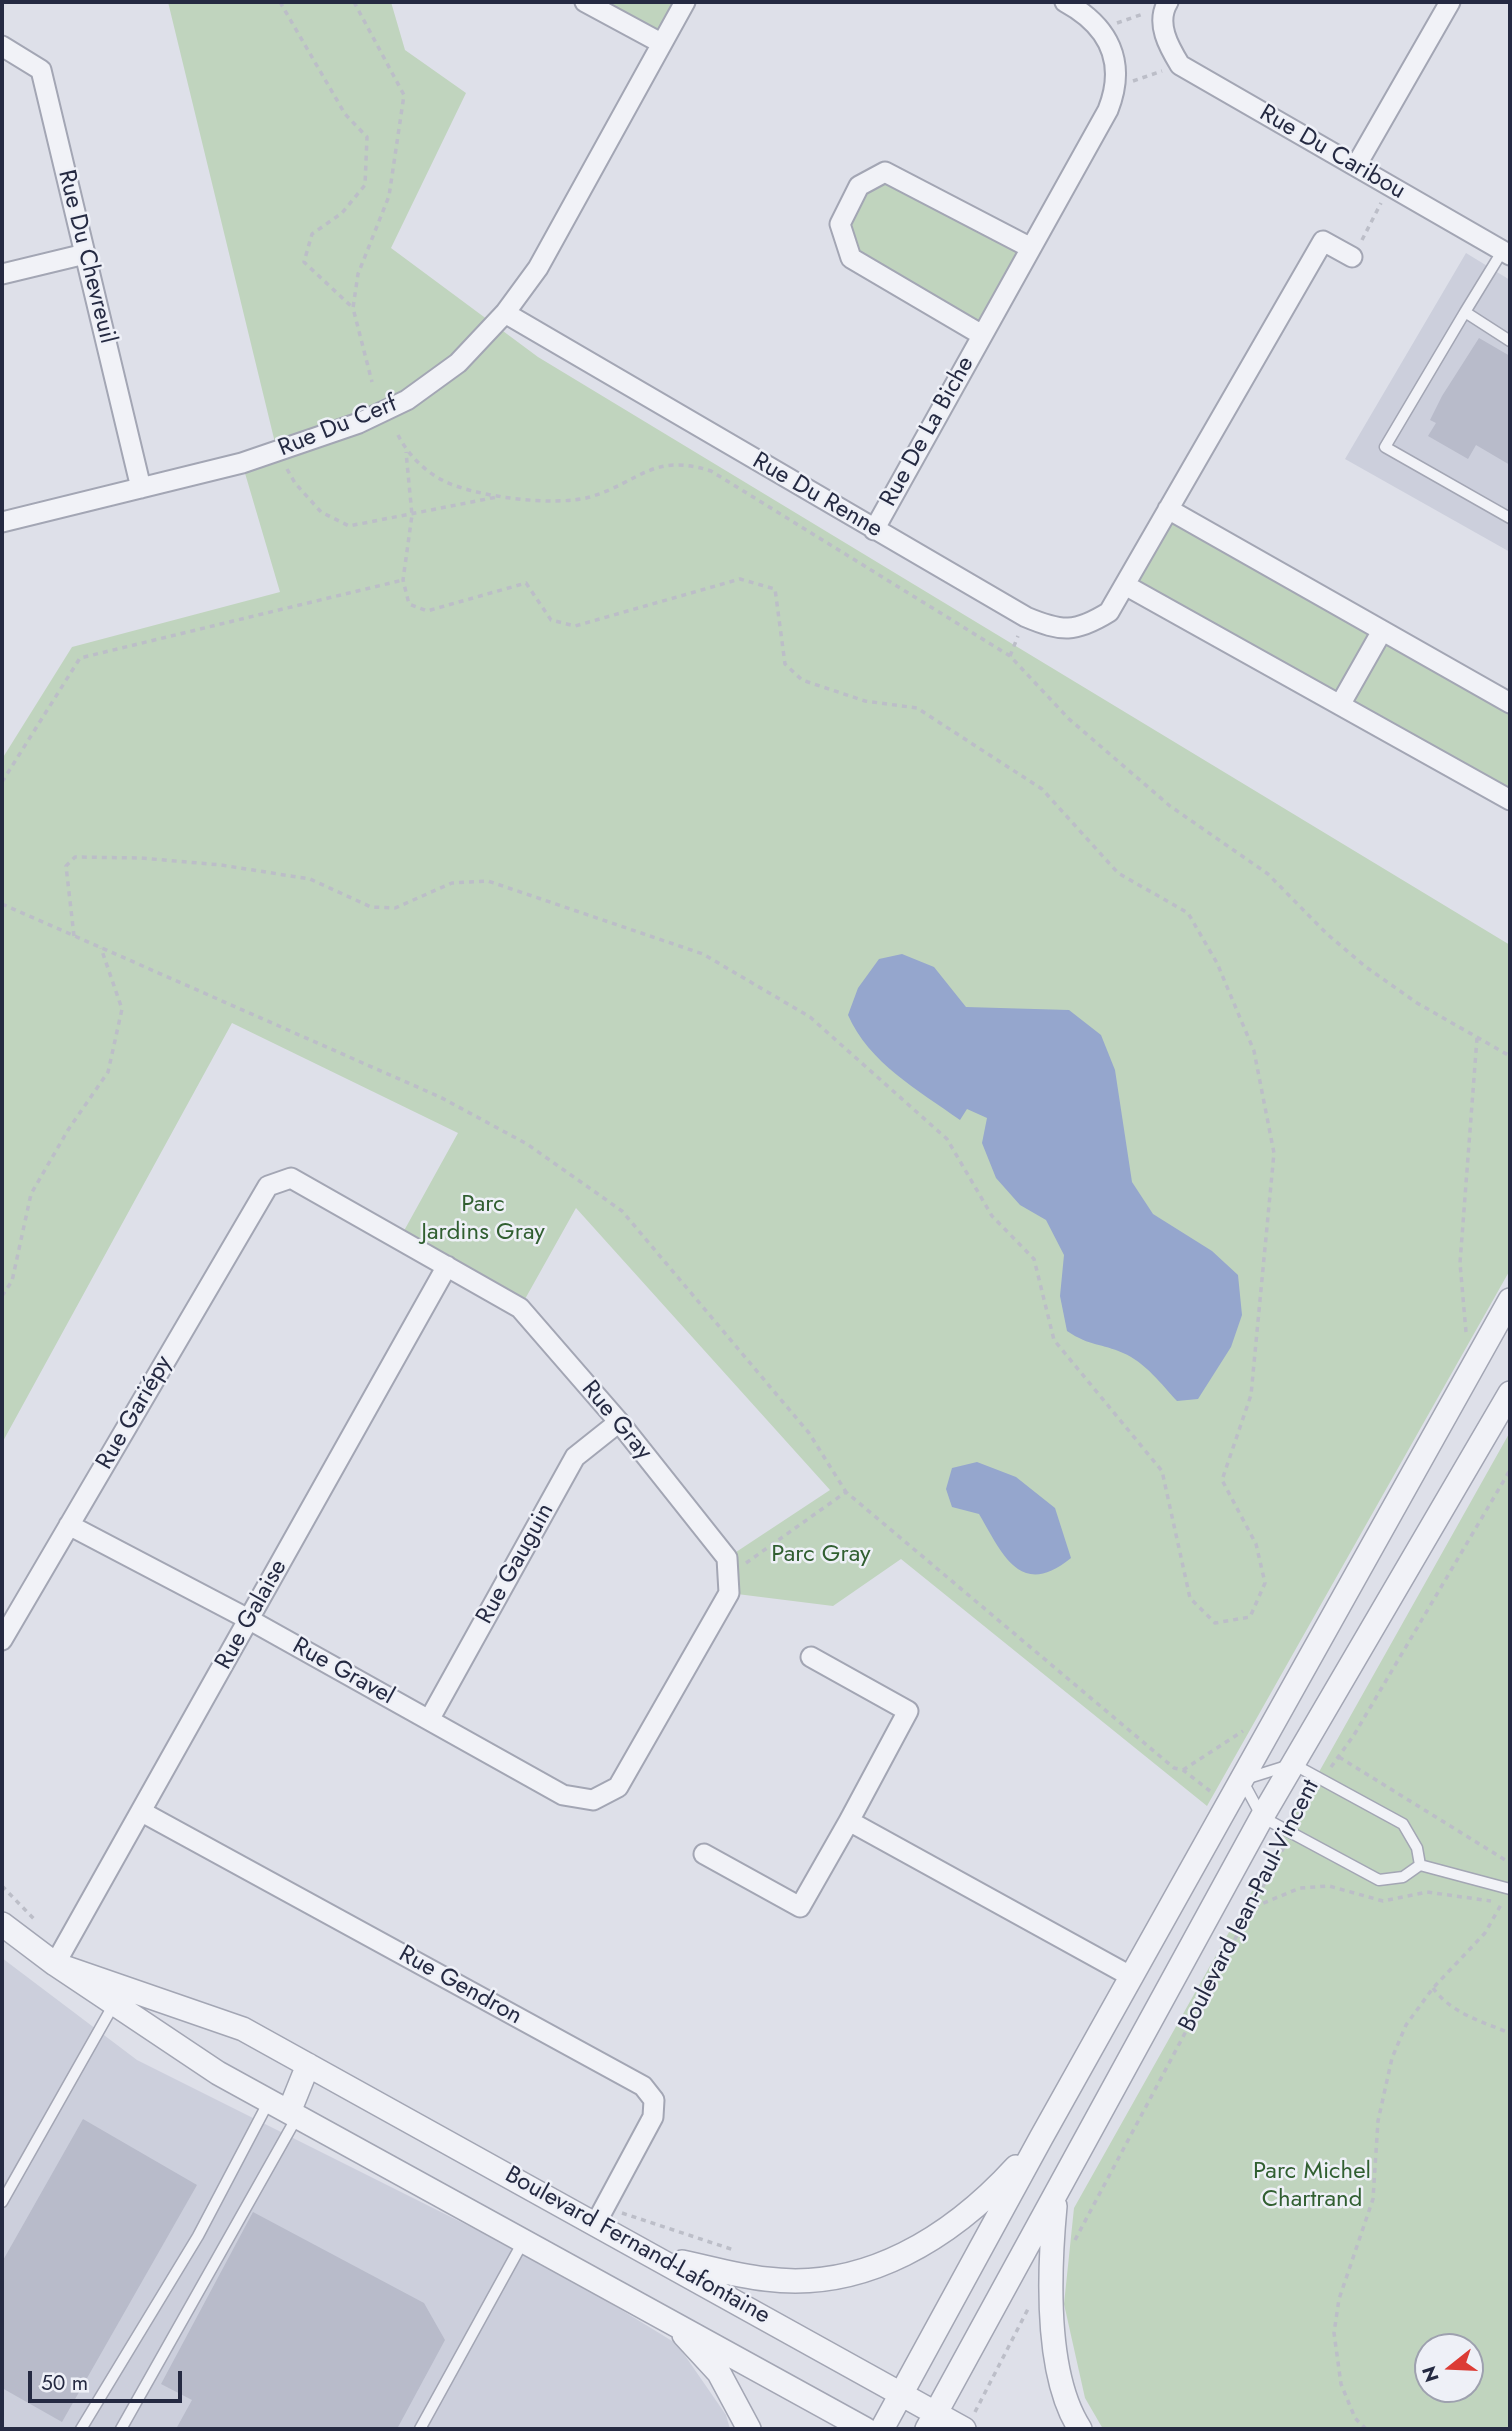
<!DOCTYPE html>
<meta charset="utf-8">
<style>
body{margin:0}
#map{position:relative;width:1512px;height:2431px;overflow:hidden;background:#dee0e9;font-family:Jost,sans-serif}
canvas{display:block}
.frame{position:absolute;inset:0;border:4px solid #252a42;pointer-events:none}
.north{position:absolute;left:1414px;top:2333px;width:70px;height:70px;box-sizing:border-box;background:#eef0f7;border:2px solid #9ea1af;border-radius:50%;rotate:252deg;font-size:19px;font-weight:700;line-height:28px;text-align:center;color:#252a42}
.north::after{content:'';display:block;margin:auto;width:24px;height:32px;background:#dc3b35;clip-path:polygon(50% 0,100% 100%,50% 72%,0 100%)}
.scale{position:absolute;left:28px;top:2371px;width:154px;height:32px;box-sizing:border-box;border:4px solid #252a42;border-top:0;padding-left:9px;font-size:21px;line-height:24px;white-space:nowrap;color:#252a42;-webkit-text-stroke:5px #eef0f7;paint-order:stroke}
</style>
<div id="map">
<canvas width="1512" height="2431"></canvas>
<div class="frame"></div>
<div class="north">N</div>
<div class="scale">50 m</div>
</div>
<script>
const g = document.querySelector('canvas').getContext('2d');
g.lineJoin = 'round';
function paint(path, color) {
  g.fillStyle = color;
  g.fill(path, 'evenodd');
}
function trace(path, color, width, dash) {
  g.strokeStyle = color;
  g.lineWidth = width;
  g.lineCap = dash ? 'butt' : 'round';
  g.setLineDash(dash || []);
  g.stroke(path);
}
function label(font, color, halo, rows, align = 'center') {
  g.font = font + ' Jost,sans-serif';
  g.lineWidth = 5;
  g.setLineDash([]);
  g.textBaseline = 'middle';
  g.strokeStyle = halo;
  g.fillStyle = color;
  for (const [text, x, y, turn = 0] of rows) {
    g.save();
    g.translate(x, y);
    g.rotate((+turn || 0) * Math.PI / 180);
    g.textAlign = isNaN(turn) ? turn : align;
    if (halo) g.strokeText(text, 0, 0);
    g.fillText(text, 0, 0);
    g.restore();
  }
}
paint(new Path2D(`
 M 1466,253 L 1510,280 L 1510,552 L 1345,459 Z
 M 2,1958 L 137,2060 L 553,2268 L 677,2344 L 726,2415 L 730,2429 L 2,2429 Z`), '#cccfdc');
paint(new Path2D(`
 M 168,2 L 391,2 L 405,50 L 466,93 L 391,248 L 538,357 L 1510,945 L 1510,1270 L 1207,1806 L 901,1559 L 833,1606 L 729,1593 L 727,1558 L 830,1490 L 576,1208 L 520,1308 L 400,1238 L 458,1133 L 232,1023 L 2,1443 L 2,759 L 72,647 L 280,592 L 242,463 L 277,451 Z
 M 585,2 L 685,2 L 661,43 Z
 M 885,172 L 1031,248 L 982,335 L 851,258 L 840,224 L 859,186 Z
 M 1168,509 L 1510,703 L 1510,800 L 1125,585 Z
 M 1510,1432 L 1510,2429 L 1103,2429 L 1085,2398 L 1064,2304 L 1074,2208 ZM 1428,2347 L 1470,2347 L 1470,2389 L 1428,2389 Z`), '#c0d4be');
paint(new Path2D(`
 M 902,954 L 934,967 L 966,1007 L 1069,1010 L 1101,1035 L 1115,1070 L 1132,1182 L 1153,1214 L 1212,1251 L 1238,1275 L 1242,1315 L 1231,1347 L 1198,1399 L 1177,1401 C 1162,1385 1145,1362 1123,1353 C 1101,1343 1091,1347 1067,1331 L 1060,1296 L 1064,1255 L 1046,1220 L 1020,1205 L 996,1178 L 982,1143 L 987,1118 L 967,1109 L 960,1120 C 918,1090 869,1063 848,1015 L 858,988 L 879,959 Z
 M 977,1462 L 1016,1477 L 1055,1508 L 1071,1558 C 1020,1600 1002,1553 979,1514 L 952,1507 L 946,1489 L 952,1468 Z`), '#95a6cd');
paint(new Path2D(`
 M 1479,338 L 1510,356 L 1510,465 L 1476,445 L 1468,459 L 1428,436 L 1436,423 L 1430,420 L 1442,396 Z
 M 83,2119 L 197,2185 L 62,2422 L 2,2388 L 2,2262 Z
 M 253,2212 L 424,2303 L 445,2340 L 397,2429 L 176,2429 L 192,2400 L 161,2384 Z`), '#b8bbca');
const service = new Path2D(`
 M 1503,250 L 1465,312 L 1510,341
 M 1465,312 L 1385,447 L 1510,518
 M 1420,1865 L 1417,1848 L 1403,1824 L 1293,1764 L 1242,1780 L 1262,1817 L 1379,1880 L 1403,1877 L 1420,1865 L 1510,1889
 M 2,2202 L 114,2004
 M 81,2429 L 198,2236 L 269,2101
 M 121,2429 L 297,2117
 M 420,2429 L 524,2240`);
const minor = new Path2D(`
 M 585,2 L 661,43
 M 1168,2 C 1155,23 1169,47 1180,65 L 1510,255
 M 2,46 L 41,70 L 141,488
 M 1356,166 L 1450,2
 M 2,274 L 85,254
 M 505,313 L 1026,617 C 1062,632 1075,633 1109,612 L 1323,241 L 1352,257
 M 982,335 L 851,258 L 840,224 L 859,186 L 885,172 L 1031,248
 M 1168,509 L 1510,703
 M 2,522 L 242,463 L 359,423 L 407,400 L 458,363 L 505,313 L 538,268 L 685,2
 M 874,530 L 1108,110 C 1127,62 1109,26 1065,2
 M 1125,585 L 1510,800
 M 1340,705 L 1382,631
 M 2,1640 L 268,1186 L 291,1178 L 520,1308 L 619,1422 L 727,1558 L 729,1593 L 618,1787 L 593,1800 L 563,1795 L 250,1620 L 69,1525
 M 811,1657 L 908,1711 L 849,1821 L 1132,1977
 M 429,1720 L 575,1457 L 619,1422
 M 142,1812 L 643,2086 L 654,2100 L 653,2117 L 596,2223
 M 704,1854 L 800,1907 L 849,1821
 M 55,1964 L 447,1266`);
const tertiary = new Path2D(`
 M 2,1924 L 55,1964 L 218,2073 L 865,2429
 M 55,1964 L 243,2029 L 964,2429
 M 289,2112 L 308,2065
 M 1055,2206 C 1049,2270 1044,2373 1080,2429
 M 682,2262 C 710,2268 738,2276 766,2279 C 865,2292 952,2237 1016,2167
 M 684,2335 L 719,2373 L 749,2429
 M 882,2429 L 1041,2138 L 1510,1300
 M 927,2429 L 1262,1817 L 1510,1393`);
trace(service, '#a3a6b4', 13);
trace(minor, '#a3a6b4', 23);
trace(tertiary, '#a3a6b4', 26);
trace(new Path2D(`
 M 280,2 L 345,114 L 367,137 L 365,185 L 342,213 L 312,234 L 304,262 L 353,308
 M 354,2 L 404,95 L 389,196 L 358,274 L 353,308 L 372,382
 M 1117,23 L 1143,14
 M 1133,81 L 1162,71
 M 1362,240 L 1381,203
 M 398,435 C 407,453 423,470 442,480 C 474,497 555,507 590,497 C 640,482 653,452 711,471 L 1010,656 L 1069,719 L 1170,806 L 1268,874 L 1327,934 L 1366,967 L 1417,1003 L 1510,1056
 M 287,469 L 295,483 L 321,512 L 349,526 L 497,497
 M 1010,656 L 1018,636
 M 2,782 L 80,658 L 403,580
 M 2,904 L 440,1097 L 527,1144 L 622,1211 L 809,1433 L 846,1492
 M 74,936 L 66,866 L 75,857 L 141,858 L 221,865 L 310,879 L 371,907 L 395,908 L 452,883 L 488,881 L 703,954 L 810,1017 L 947,1139 L 992,1216 L 1034,1259 L 1054,1340 L 1162,1471 L 1190,1598 L 1215,1623 L 1250,1617 L 1265,1583 L 1256,1544 L 1222,1480 L 1251,1395 L 1274,1153 L 1254,1051 L 1217,963 L 1188,913 L 1118,873 L 1042,789 L 917,708 L 865,701 L 802,680 L 785,664 L 775,589 L 740,579 L 575,626 L 551,620 L 526,583 L 427,611 L 409,604 L 403,580 L 412,515 L 406,452
 M 2,1296 L 12,1281 L 31,1194 L 68,1130 L 108,1072 L 122,1009 L 101,948
 M 1466,1332 L 1460,1263 L 1477,1038
 M 746,1563 L 846,1492 L 1174,1768 L 1183,1770 L 1210,1791
 M 1339,1757 L 1510,1863
 M 1331,1767 L 1354,1735 L 1510,1470
 M 1183,1770 L 1243,1731
 M 2,1886 L 34,1919
 M 1254,1907 L 1300,1888 L 1329,1886 L 1383,1901 L 1427,1892 L 1491,1901
 M 1433,1988 C 1451,2013 1482,2022 1510,2033
 M 622,2213 L 734,2250
 M 1075,2240 L 1285,1845
 M 975,2412 L 1029,2307
 M 1366,2429 L 1355,2418 L 1341,2384 L 1334,2333 L 1339,2299 L 1373,2199 L 1378,2121 L 1392,2058 L 1406,2025 L 1433,1988 L 1485,1933 L 1502,1903`), '#bcbec8', 3.5, [5, 5]);
trace(service, '#f1f2f7', 10);
trace(minor, '#f1f2f7', 19);
trace(tertiary, '#f1f2f7', 23);
label('24px', '#252a42', '#eef0f7', [
 ["Rue Du Caribou",1332,153,30],
 ["Rue Du Chevreuil",86,257,76],
 ["Rue Du Cerf",338,427,-22],
 ["Rue De La Biche",928,432,-61],
 ["Rue Du Renne",817,496,30],
 ["Rue Gariépy",135,1413,-60],
 ["Rue Gray",616,1421,50],
 ["Rue Gauguin",516,1564,-61],
 ["Rue Galaise",252,1615,-61],
 ["Rue Gravel",343,1672,29],
 ["Boulevard Jean-Paul-Vincent",1250,1906,-63],
 ["Rue Gendron",460,1986,29],
 ["Boulevard Fernand-Lafontaine",637,2246,29]
]);
label('24px', '#315f31', '#eef0f7', [
 ["Parc",483,1205],
 ["Jardins Gray",483,1233],
 ["Parc Gray",821,1555],
 ["Parc Michel",1312,2172],
 ["Chartrand",1312,2200]
]);
</script>
